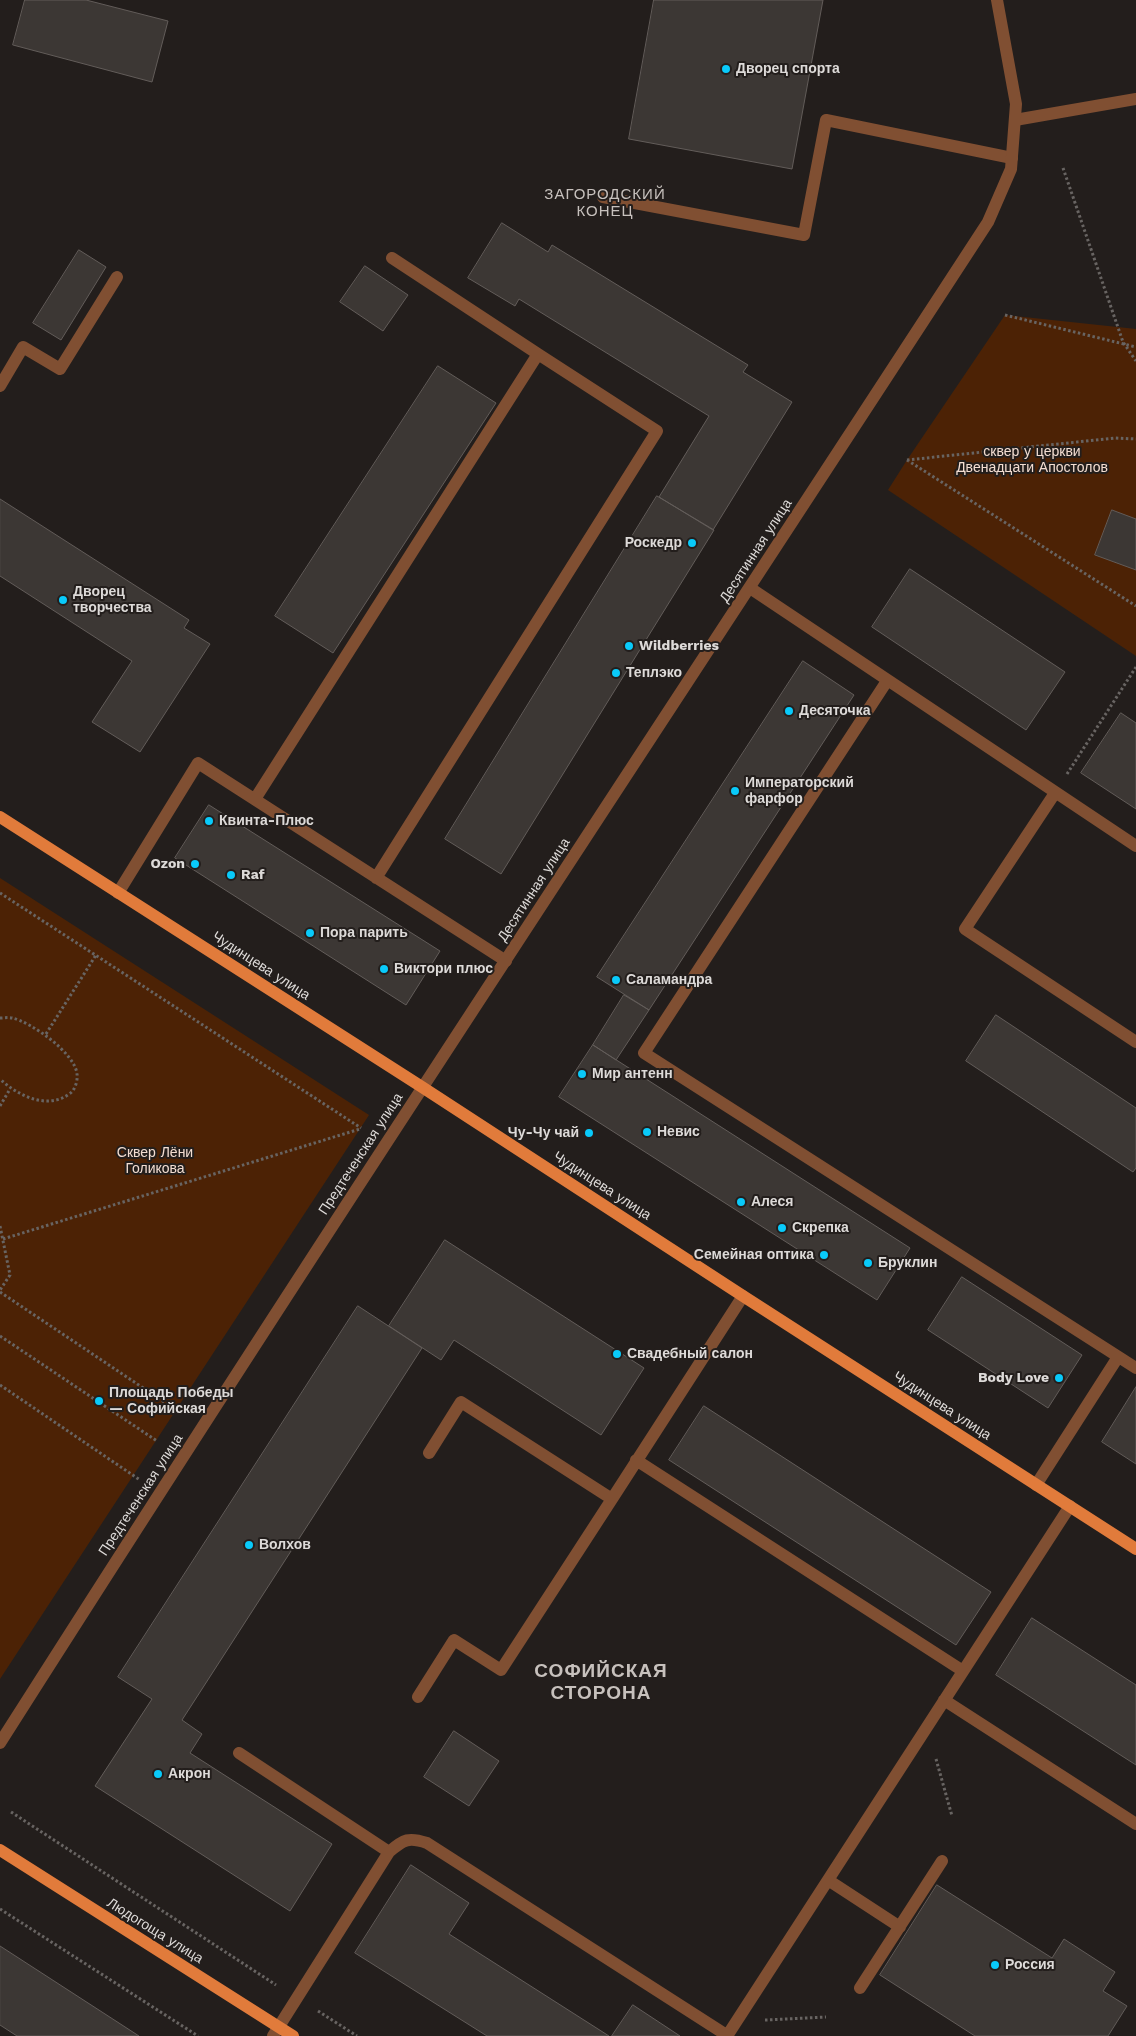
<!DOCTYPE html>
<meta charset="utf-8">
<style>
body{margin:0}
canvas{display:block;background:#231e1c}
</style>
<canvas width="1136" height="2036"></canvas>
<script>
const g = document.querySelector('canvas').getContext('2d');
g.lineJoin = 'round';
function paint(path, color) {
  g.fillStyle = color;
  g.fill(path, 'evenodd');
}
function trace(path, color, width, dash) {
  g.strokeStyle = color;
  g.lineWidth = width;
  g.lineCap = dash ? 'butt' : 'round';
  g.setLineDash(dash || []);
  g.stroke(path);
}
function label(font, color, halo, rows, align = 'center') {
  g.font = font + ' "Work Sans",sans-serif';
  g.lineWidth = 4;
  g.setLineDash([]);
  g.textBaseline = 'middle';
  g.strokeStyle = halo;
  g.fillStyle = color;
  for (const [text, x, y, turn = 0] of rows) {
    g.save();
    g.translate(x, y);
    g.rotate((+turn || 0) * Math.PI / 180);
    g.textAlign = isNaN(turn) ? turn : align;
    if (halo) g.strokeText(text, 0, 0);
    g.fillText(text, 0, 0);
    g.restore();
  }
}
paint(new Path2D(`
 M 1005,315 L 1136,329 L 1136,656 L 888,490 L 907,460 Z
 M 0,878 L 369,1115 L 0,1679 Z`), '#4c2205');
const building = new Path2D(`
 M 25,0 L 86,0 L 168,21 L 152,82 L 13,45 Z
 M 654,0 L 823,0 L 792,169 L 629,139 Z
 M 502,223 L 548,252 L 552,245 L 748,365 L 743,372 L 792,402 L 713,530 L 659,497 L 709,416 L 519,299 L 515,306 L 468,278 Z
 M 79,250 L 106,267 L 61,340 L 33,323 Z
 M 365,266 L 408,295 L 383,331 L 340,302 Z
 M 438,366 L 496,403 L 333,653 L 275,616 Z
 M 657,496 L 714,530 L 501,874 L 445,839 Z
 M 0,499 L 189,620 L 184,628 L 210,644 L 140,752 L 92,722 L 132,661 L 0,576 Z
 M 1112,510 L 1136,519 L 1136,570 L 1095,555 Z
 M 910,569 L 1065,672 L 1026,730 L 872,627 Z
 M 803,661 L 854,695 L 649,1010 L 597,977 Z
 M 1121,713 L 1136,723 L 1136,809 L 1081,773 Z
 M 209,805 L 440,951 L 406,1005 L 175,858 Z
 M 624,995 L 649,1010 L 616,1060 L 593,1045 Z
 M 996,1015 L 1136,1108 L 1136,1168 L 1133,1172 L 966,1061 Z
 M 593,1045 L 910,1248 L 877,1300 L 559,1097 Z
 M 445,1240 L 644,1368 L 601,1435 L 454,1340 L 441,1360 L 389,1326 Z
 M 962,1277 L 1082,1355 L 1048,1408 L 928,1330 Z
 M 358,1306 L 422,1348 L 182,1720 L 202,1734 L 190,1753 L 332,1844 L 290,1911 L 95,1786 L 152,1699 L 118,1677 Z
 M 1136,1387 L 1136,1464 L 1102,1442 Z
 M 704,1406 L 991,1592 L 956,1645 L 669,1460 Z
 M 1032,1618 L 1136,1685 L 1136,1765 L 996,1675 Z
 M 454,1731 L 499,1761 L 469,1806 L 424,1777 Z
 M 411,1865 L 469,1903 L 449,1934 L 609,2036 L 487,2036 L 355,1953 Z
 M 937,1885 L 1052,1958 L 1064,1939 L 1115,1972 L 1103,1991 L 1127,2006 L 1108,2036 L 975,2036 L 880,1975 Z
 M 0,1946 L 139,2036 L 17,2036 L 0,2025 Z
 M 633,2005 L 680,2036 L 612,2036 Z`);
paint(building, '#3c3734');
trace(building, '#625c59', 1);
trace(new Path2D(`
 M 1063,168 L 1123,342 L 1136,361
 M 1005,315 L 1136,347
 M 907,460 L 1136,606
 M 907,460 L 1115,438 L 1136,439
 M 1067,774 L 1136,667
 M 0,893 L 361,1128
 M 0,1018 C 4,1018 8,1017 12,1018 C 31,1022 75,1053 77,1074 C 78,1080 75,1091 69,1094 C 48,1110 18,1096 0,1079
 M 46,1034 L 96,955
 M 0,1106 L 10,1089
 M 0,1226 L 10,1275 L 0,1290
 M 3,1239 L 360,1129
 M 0,1292 L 182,1414
 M 0,1336 L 157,1441
 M 0,1385 L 140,1480
 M 936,1759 L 952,1816
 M 11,1812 L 276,1985
 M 0,1909 L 198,2036
 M 318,2011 L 357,2036
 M 765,2020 L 826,2017`), '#686462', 3, [2.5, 2.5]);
trace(new Path2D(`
 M 1015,120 L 1136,99
 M 603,197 L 804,235 L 826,120 L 1012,158
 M 0,386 L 23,347 L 60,369 L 117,277
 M 750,588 L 1136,846
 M 887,681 L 644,1053 L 1136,1368
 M 1055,793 L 965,929 L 1136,1042
 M 255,799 L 538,354 L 392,258
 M 376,878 L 657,431 L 538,354
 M 118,893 L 198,763 L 506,961
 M 429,1453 L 461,1402 L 612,1499 L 743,1296
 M 636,1460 L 963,1671
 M 1036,1485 L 1118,1357
 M 418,1697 L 454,1640 L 501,1670 L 612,1499
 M 944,1700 L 1136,1824
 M 239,1753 L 389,1852 L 273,2036
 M 389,1852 C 404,1839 409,1837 427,1843 L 728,2036
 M 828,1880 L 900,1927
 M 860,1988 L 942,1861
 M 727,2036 L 1070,1506`), '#804f32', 12);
trace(new Path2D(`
 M 0,1743 C 324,1233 658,729 988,222 L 1011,169 L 1016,104 L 997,0`), '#804f32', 12);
trace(new Path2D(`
 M 0,817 L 422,1087 L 743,1296 L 1136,1549
 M 0,1850 L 293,2036`), '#e17b3b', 12);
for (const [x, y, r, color] of [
 [726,69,5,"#09cafa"],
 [692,543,5,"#09cafa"],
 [63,600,5,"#09cafa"],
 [629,646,5,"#09cafa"],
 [616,673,5,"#09cafa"],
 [789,711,5,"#09cafa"],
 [735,791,5,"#09cafa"],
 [209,821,5,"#09cafa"],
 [195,864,5,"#09cafa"],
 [231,875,5,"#09cafa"],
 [310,933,5,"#09cafa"],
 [384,969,5,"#09cafa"],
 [616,980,5,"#09cafa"],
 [582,1074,5,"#09cafa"],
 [647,1132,5,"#09cafa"],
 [589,1133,5,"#09cafa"],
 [741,1202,5,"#09cafa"],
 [782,1228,5,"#09cafa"],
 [824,1255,5,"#09cafa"],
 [868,1263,5,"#09cafa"],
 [617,1354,5,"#09cafa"],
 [1059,1378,5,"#09cafa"],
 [99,1401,5,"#09cafa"],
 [249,1545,5,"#09cafa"],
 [158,1774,5,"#09cafa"],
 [995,1965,5,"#09cafa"]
]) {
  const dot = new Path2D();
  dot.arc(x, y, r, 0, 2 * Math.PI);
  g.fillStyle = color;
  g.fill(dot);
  trace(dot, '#231e1c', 2);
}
label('bold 14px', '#dddad8', '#231e1c', [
 ["Дворец спорта",736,69],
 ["Роскедр",682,543,"right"],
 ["Дворец",73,592],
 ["творчества",73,608],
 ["Wildberries",639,646],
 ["Теплэко",626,673],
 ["Десяточка",799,711],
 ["Императорский",745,783],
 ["фарфор",745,799],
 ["Квинта-Плюс",219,821],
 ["Ozon",185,864,"right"],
 ["Raf",241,875],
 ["Пора парить",320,933],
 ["Виктори плюс",394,969],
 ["Саламандра",626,980],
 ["Мир антенн",592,1074],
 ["Невис",657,1132],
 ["Чу-Чу чай",579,1133,"right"],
 ["Алеся",751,1202],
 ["Скрепка",792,1228],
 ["Семейная оптика",814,1255,"right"],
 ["Бруклин",878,1263],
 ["Свадебный салон",627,1354],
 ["Body Love",1049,1378,"right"],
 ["Площадь Победы",109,1393],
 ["— Софийская",109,1409],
 ["Волхов",259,1545],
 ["Акрон",168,1774],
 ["Россия",1005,1965]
], 'left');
label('14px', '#f3ddd1', '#231e1c', [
 ["сквер у церкви",1032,452],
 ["Двенадцати Апостолов",1032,468],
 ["Сквер Лёни",155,1153],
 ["Голикова",155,1169]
]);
label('14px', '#dddad8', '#231e1c', [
 ["Десятинная улица",756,551,-57],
 ["Десятинная улица",534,890,-57],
 ["Чудинцева улица",261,966,33],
 ["Предтеченская улица",361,1154,-57],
 ["Чудинцева улица",602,1186,33],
 ["Чудинцева улица",942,1406,33],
 ["Предтеченская улица",141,1495,-57],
 ["Людогоща улица",155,1931,32]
]);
g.letterSpacing = '1px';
label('15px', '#c7c1bd', '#231e1c', [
 ["ЗАГОРОДСКИЙ",605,195],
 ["КОНЕЦ",605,212]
]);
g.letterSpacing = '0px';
g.letterSpacing = '1px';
label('bold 19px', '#c7c1bd', '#231e1c', [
 ["СОФИЙСКАЯ",601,1671],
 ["СТОРОНА",601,1693]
]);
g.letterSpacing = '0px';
</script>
